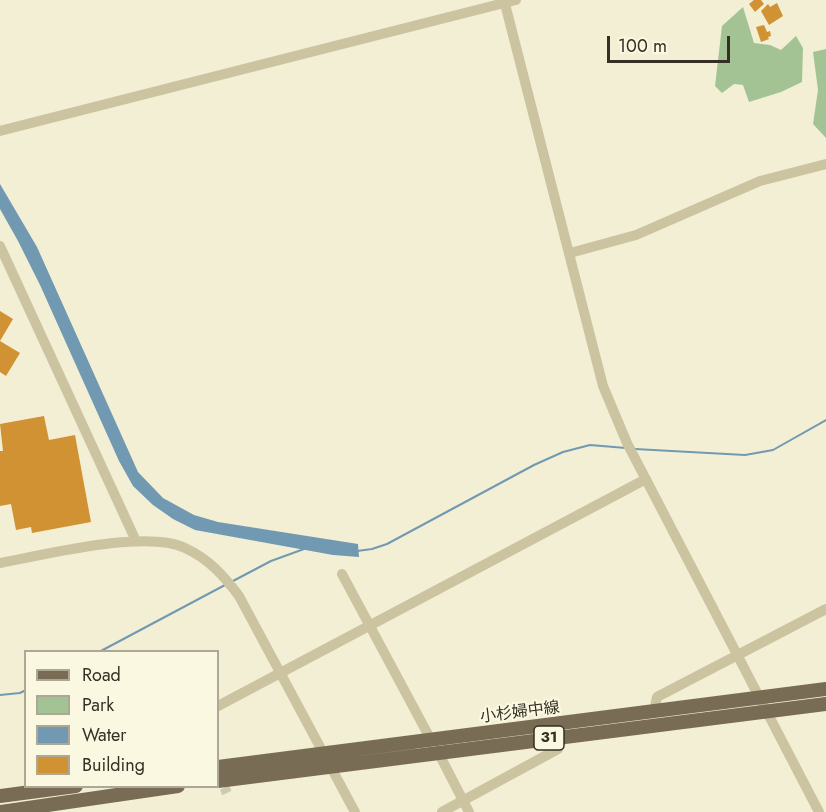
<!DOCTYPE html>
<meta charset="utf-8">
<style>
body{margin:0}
#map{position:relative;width:826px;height:812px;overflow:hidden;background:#f3efd5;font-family:Jost,sans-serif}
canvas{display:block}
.legend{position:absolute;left:24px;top:650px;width:195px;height:138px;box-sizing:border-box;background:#fbf8e1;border:2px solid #aca895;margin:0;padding:8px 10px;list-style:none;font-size:18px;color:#352f24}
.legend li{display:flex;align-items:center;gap:12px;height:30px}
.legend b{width:30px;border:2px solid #aca895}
.scale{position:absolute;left:607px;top:36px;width:123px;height:27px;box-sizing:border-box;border:3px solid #352f24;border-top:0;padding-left:8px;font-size:18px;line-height:21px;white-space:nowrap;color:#352f24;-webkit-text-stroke:4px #fbf8e1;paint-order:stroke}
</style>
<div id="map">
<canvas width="826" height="812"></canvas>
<ul class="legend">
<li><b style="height:8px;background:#786d54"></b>Road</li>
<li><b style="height:16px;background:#a3c394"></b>Park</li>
<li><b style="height:16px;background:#7299b2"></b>Water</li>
<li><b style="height:16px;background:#d19234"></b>Building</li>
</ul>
<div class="scale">100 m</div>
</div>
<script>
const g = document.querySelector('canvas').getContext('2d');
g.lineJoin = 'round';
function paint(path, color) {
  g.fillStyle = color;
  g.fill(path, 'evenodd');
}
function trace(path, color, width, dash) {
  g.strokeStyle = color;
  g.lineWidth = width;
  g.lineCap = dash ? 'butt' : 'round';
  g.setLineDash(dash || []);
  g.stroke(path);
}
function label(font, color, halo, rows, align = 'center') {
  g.font = font + ' Jost,"Noto Sans JP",sans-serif';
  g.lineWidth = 4.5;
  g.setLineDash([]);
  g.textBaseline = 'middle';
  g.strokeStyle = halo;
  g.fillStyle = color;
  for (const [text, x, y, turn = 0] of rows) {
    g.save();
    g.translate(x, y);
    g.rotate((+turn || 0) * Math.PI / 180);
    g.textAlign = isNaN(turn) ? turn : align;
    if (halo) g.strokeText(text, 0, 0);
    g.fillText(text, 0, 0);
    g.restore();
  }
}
paint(new Path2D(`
 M 743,7 L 754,43 L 770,45 L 781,50 L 796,36 L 803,48 L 802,82 L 781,92 L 749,102 L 743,85 L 734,84 L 722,93 L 715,86 L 722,26 Z
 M 826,49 L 826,138 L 813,124 L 818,90 L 813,52 Z`), '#a3c394');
paint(new Path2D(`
 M 0,184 L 37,247 L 138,472 L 163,498 L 194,515 L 218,522 L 358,544 L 359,557 L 333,555 L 195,530 L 173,519 L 153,505 L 133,486 L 119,461 L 40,285 L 18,241 L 0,209 Z`), '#7299b2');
trace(new Path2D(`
 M 635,449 L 745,455 L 773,450 L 826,420
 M 357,551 L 372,549 L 387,544 L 534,465 L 563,452 L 590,445 L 626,448
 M 233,581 L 271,561 L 304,549
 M 99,652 L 225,585
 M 0,695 L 20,693 L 26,690`), '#7299b2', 2);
paint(new Path2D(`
 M 754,0 L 761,0 L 764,4 L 755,12 L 749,4 Z
 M 777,3 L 783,16 L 769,25 L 761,11 L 768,4 L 770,7 Z
 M 764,25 L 767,32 L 770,31 L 771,36 L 768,37 L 769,39 L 761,42 L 756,27 Z
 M 0,311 L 13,319 L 0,341 L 20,353 L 6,376 L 0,372 Z
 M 44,416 L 49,440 L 75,435 L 91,522 L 32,533 L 31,527 L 16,530 L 11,504 L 0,506 L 0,451 L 3,451 L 0,424 Z`), '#d19234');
trace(new Path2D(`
 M 218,774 L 227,793`), '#cdc9b2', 10, [10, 5]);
trace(new Path2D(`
 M 504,0 L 603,386 L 627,443 L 819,812
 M 0,131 L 516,0
 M 0,246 L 136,541
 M 570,253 L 636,235 L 760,181 L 826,164
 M 0,563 C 45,555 146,529 185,548 C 209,559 224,576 239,596 L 355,812
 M 342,574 L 431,740
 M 218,706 L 646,479
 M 654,711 L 657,697 L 826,609
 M 438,752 L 469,812
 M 442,812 L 558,749 L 555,738`), '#ccc3a0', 10);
trace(new Path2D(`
 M 218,767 L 826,689
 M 218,781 L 826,704
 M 0,796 L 76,786
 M 0,812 L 178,786`), '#786d54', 14);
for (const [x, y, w] of [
 [549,738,30]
]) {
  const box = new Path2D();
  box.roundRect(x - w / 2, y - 12, w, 24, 4.5);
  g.fillStyle = '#fbf8e1';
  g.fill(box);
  trace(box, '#352f24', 1.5);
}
label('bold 15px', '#352f24', null, [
 ["31",549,738]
]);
label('16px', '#352f24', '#fbf8e1', [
 ["小杉婦中線",520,713,-7]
]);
</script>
